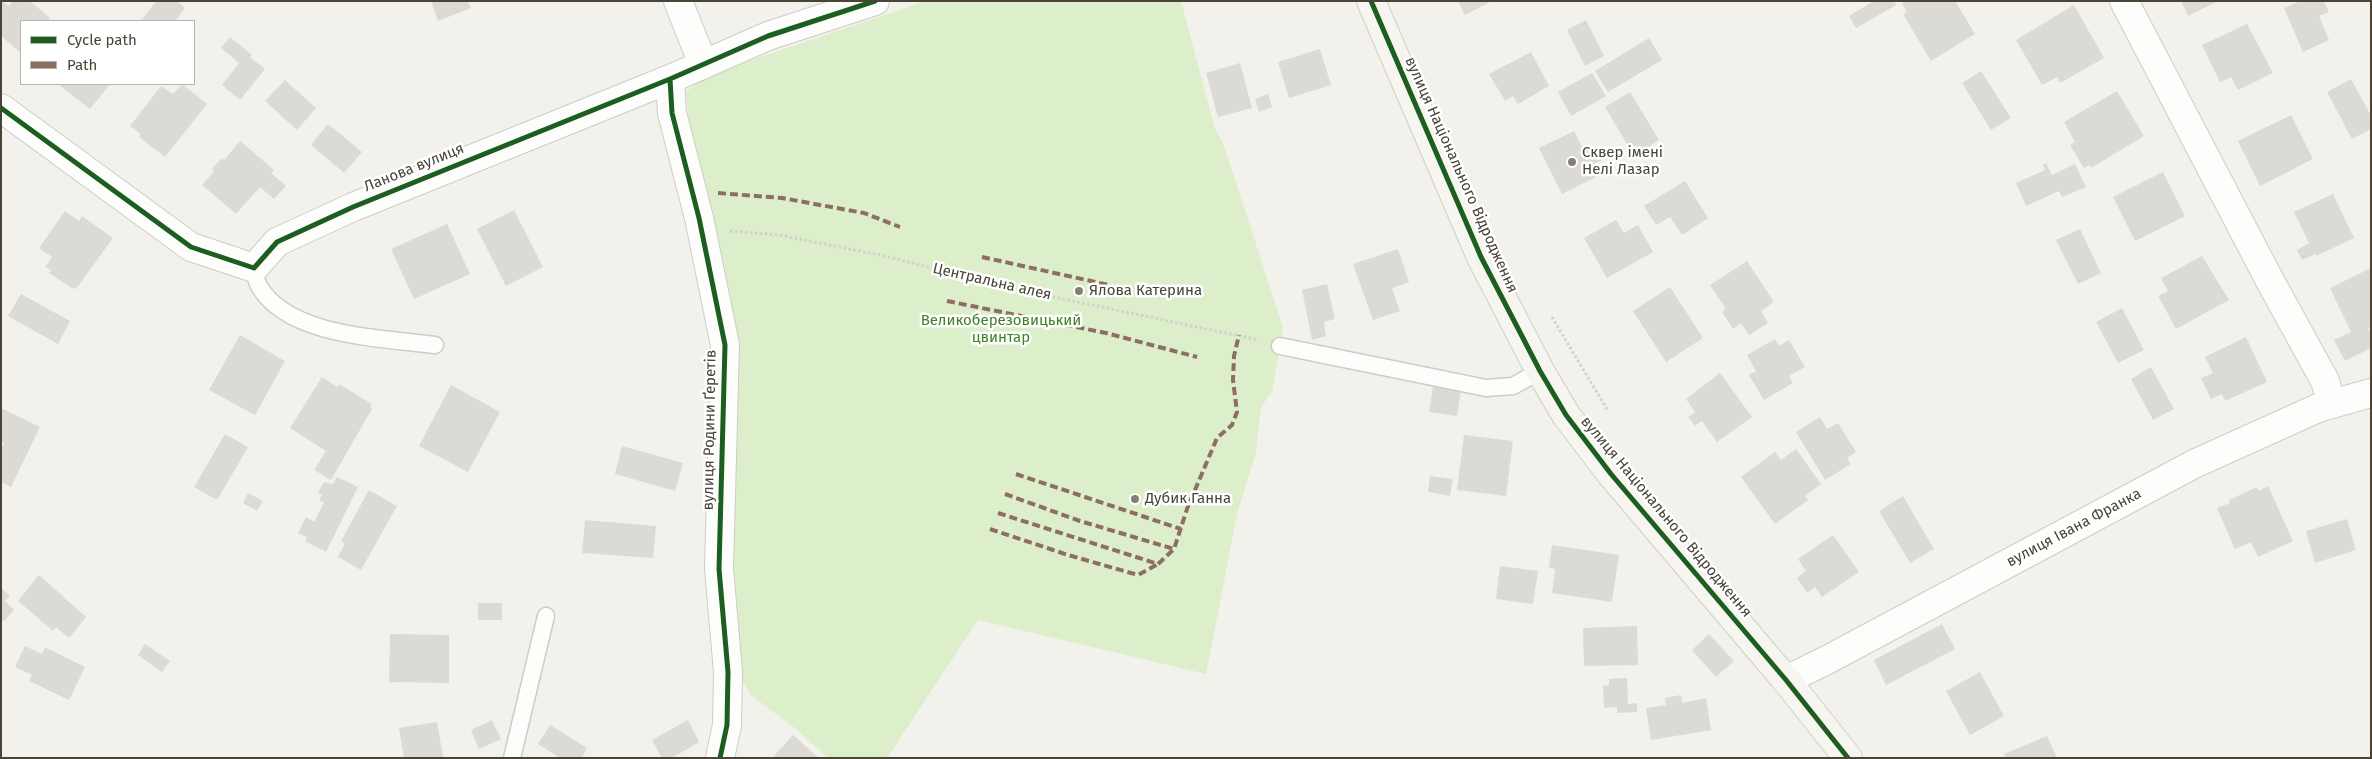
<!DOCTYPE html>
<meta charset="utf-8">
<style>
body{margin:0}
#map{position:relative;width:2372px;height:759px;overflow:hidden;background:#f2f1ec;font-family:"Fira Sans",sans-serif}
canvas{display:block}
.frame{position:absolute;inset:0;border:2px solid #4a4437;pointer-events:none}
.legend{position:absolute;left:20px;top:20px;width:175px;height:65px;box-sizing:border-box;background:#fff;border:1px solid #b7b4af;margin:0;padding:6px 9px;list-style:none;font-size:15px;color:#4a4437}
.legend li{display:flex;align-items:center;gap:10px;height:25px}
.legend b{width:25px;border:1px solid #b7b4af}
</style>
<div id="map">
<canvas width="2372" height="759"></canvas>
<div class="frame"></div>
<ul class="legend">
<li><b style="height:6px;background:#1b5e20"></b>Cycle path</li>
<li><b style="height:6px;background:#8d6e63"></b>Path</li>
</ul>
</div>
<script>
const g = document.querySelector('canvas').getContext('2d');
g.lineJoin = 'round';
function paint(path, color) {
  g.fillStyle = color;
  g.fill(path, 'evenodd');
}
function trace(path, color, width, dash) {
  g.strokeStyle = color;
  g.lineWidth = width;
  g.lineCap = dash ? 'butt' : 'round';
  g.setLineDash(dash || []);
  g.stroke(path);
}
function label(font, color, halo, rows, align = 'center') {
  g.font = font + ' "Fira Sans",sans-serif';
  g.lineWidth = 5;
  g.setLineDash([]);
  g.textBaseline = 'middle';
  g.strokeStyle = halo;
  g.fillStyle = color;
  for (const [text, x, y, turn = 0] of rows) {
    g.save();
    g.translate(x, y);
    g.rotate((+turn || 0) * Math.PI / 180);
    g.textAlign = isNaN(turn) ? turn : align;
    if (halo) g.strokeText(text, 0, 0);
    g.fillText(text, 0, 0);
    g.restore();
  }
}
paint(new Path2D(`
 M 927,1 L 1181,1 L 1215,129 L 1223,143 L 1283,327 L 1272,392 L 1261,407 L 1256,453 L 1238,510 L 1206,674 L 978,620 L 887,758 L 828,758 L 796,729 L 752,696 L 738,675 L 734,618 L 734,360 L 690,132 L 686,92 L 701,79 L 748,61 Z`), '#ddeecb');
paint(new Path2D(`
 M 1,1 L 9,6 L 13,1 L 30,1 L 50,18 L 48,21 L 21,21 L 21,53 L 1,36 Z
 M 156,1 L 177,1 L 185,8 L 175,21 L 141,21 Z
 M 431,1 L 468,1 L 471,8 L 438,21 Z
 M 1458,1 L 1492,1 L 1465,15 Z
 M 1874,1 L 1894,1 L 1896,5 L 1856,28 L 1849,16 Z
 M 1906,1 L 1955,1 L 1975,34 L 1931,61 L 1903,14 L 1907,12 L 1902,4 Z
 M 2181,1 L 2218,1 L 2188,16 Z
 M 2301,1 L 2324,1 L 2329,12 L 2319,16 L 2329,40 L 2303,52 L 2284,8 Z
 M 2074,5 L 2104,58 L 2060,83 L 2057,77 L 2042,85 L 2016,40 Z
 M 1586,20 L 1604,56 L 1585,66 L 1567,30 Z
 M 2247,24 L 2273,73 L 2238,90 L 2231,77 L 2220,82 L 2202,45 Z
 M 230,37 L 252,55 L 250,57 L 265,69 L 240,100 L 222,85 L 239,63 L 221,48 Z
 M 1649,38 L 1662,60 L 1608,92 L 1595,71 Z
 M 1320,49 L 1331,85 L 1289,98 L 1278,62 Z
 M 1531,52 L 1549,86 L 1518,104 L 1513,96 L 1505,101 L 1489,74 Z
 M 1240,63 L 1252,108 L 1218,117 L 1206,73 Z
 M 1981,71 L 2011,118 L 1991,130 L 1962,83 Z
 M 1592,73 L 1606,96 L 1571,116 L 1558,92 Z
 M 2351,79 L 2371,116 L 2371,129 L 2352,139 L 2327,92 Z
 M 285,80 L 316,108 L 297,130 L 265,101 Z
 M 58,84 L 110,84 L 90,109 Z
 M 182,84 L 207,104 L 165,157 L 139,137 L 141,134 L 130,126 L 161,86 L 173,94 Z
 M 2117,91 L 2144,136 L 2091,168 L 2089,165 L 2084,168 L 2070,145 L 2075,142 L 2064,122 Z
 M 1630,92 L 1659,140 L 1634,156 L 1605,107 Z
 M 1268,94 L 1272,107 L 1259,112 L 1255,99 Z
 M 2291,115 L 2313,159 L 2260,186 L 2238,141 Z
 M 328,124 L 362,152 L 344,173 L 311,145 Z
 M 1574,131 L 1584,151 L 1595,146 L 1602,160 L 1592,165 L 1598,176 L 1562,194 L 1539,148 Z
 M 240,141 L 274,170 L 271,173 L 286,186 L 274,199 L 260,187 L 236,214 L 202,185 L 214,171 L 212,169 L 222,158 L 224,160 Z
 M 2046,163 L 2052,175 L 2075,164 L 2086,187 L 2062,197 L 2059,191 L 2026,206 L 2016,183 L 2045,170 L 2043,165 Z
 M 2163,172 L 2185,216 L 2135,241 L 2113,197 Z
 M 1685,181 L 1708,218 L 1682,235 L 1670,217 L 1656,225 L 1644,206 Z
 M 2333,194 L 2354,238 L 2316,256 L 2315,254 L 2302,260 L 2297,250 L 2309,243 L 2294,212 Z
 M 514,210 L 543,267 L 506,286 L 477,229 Z
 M 65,211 L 79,221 L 82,216 L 113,238 L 76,289 L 74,287 L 73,289 L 49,273 L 51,270 L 45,267 L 52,257 L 39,248 Z
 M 1616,220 L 1624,233 L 1638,225 L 1653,252 L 1607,278 L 1584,238 Z
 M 447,224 L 470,274 L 414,299 L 391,249 Z
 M 2080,229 L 2101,273 L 2078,284 L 2056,240 Z
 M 1398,249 L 1409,282 L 1392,288 L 1400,311 L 1373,320 L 1353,264 Z
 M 2202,256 L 2229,300 L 2176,329 L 2158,296 L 2168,291 L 2161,278 Z
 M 1747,261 L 1774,302 L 1761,311 L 1768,323 L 1749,335 L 1741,323 L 1733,329 L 1722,312 L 1726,309 L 1710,285 Z
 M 2371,268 L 2371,327 L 2368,328 L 2371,333 L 2371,348 L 2345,361 L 2334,340 L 2351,332 L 2330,288 Z
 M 1327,284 L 1335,319 L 1324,322 L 1326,336 L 1312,340 L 1302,290 Z
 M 1670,287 L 1703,338 L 1666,362 L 1633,311 Z
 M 21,294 L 70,321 L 58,344 L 8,316 Z
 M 2122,308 L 2144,350 L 2118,363 L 2096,322 Z
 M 240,335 L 285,361 L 255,415 L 209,390 Z
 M 2246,337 L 2267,382 L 2225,401 L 2222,394 L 2211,399 L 2201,378 L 2213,373 L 2205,357 Z
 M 1775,339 L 1779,346 L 1789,340 L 1805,367 L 1789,376 L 1793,383 L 1764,400 L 1749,375 L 1756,371 L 1747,355 Z
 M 2151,367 L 2174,409 L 2153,420 L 2131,379 Z
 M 1720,373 L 1752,417 L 1717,442 L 1702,421 L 1695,426 L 1688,417 L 1695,412 L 1686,399 Z
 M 322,377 L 337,387 L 339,384 L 372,404 L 370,408 L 372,409 L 331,480 L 314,470 L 326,451 L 290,428 Z
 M 451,385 L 500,412 L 468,472 L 419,446 Z
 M 1433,386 L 1461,390 L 1457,416 L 1429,412 Z
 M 1,408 L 40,427 L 11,487 L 1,482 L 1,449 L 4,443 L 1,442 Z
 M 1820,417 L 1827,429 L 1838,423 L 1856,452 L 1847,458 L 1851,464 L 1825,480 L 1796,432 Z
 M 225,434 L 248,447 L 217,500 L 194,487 Z
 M 1464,435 L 1513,441 L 1506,496 L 1457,490 Z
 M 622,446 L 683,463 L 675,491 L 615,474 Z
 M 1796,449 L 1821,484 L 1805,496 L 1808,500 L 1775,524 L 1741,477 L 1775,452 L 1781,460 Z
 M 1430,476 L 1453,479 L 1450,496 L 1428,492 Z
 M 337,477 L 358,487 L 326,552 L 305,541 L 307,537 L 298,533 L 306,517 L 314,522 L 324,503 L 319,500 L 322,495 L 318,492 L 324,482 L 333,484 Z
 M 2268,486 L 2293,541 L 2258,557 L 2251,542 L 2235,549 L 2217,508 L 2230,503 L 2229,500 L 2257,487 L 2259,491 Z
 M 369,490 L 397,506 L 361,570 L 338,557 L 345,543 L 341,541 Z
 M 248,493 L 263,501 L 257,511 L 243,503 Z
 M 1903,496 L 1934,549 L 1910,563 L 1879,511 Z
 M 2347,519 L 2356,550 L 2315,563 L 2306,531 Z
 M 585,520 L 656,526 L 653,558 L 582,553 Z
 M 1833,535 L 1859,572 L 1822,597 L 1815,587 L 1807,593 L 1797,578 L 1806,571 L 1798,559 Z
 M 1552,545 L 1619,555 L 1612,602 L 1552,593 L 1555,569 L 1549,568 Z
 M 1500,566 L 1538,571 L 1533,604 L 1496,599 Z
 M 39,575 L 86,617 L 69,638 L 56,627 L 53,631 L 18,601 Z
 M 1,588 L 10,596 L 5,601 L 14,610 L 4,621 L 1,619 Z
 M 478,603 L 502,603 L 502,620 L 478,620 Z
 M 1942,624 L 1955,649 L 1886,685 L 1874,660 Z
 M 1637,626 L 1638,665 L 1584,666 L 1583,628 Z
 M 390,634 L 449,635 L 449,683 L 389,682 Z
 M 1709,634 L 1734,661 L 1716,677 L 1692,650 Z
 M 145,644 L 170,661 L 162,672 L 138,655 Z
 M 25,646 L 42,654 L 45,647 L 85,667 L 69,700 L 29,681 L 32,675 L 15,667 Z
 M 1980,672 L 2004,716 L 1970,735 L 1946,691 Z
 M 1627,678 L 1628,704 L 1637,703 L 1637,712 L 1617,713 L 1617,707 L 1604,708 L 1603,686 L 1609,685 L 1609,679 Z
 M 1681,695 L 1682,703 L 1706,698 L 1711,730 L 1651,740 L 1646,708 L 1666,705 L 1665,698 Z
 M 492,720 L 501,739 L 479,749 L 471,730 Z
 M 688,720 L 699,742 L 672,758 L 662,758 L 652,740 Z
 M 437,722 L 443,757 L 404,758 L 399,728 Z
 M 550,725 L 587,748 L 582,758 L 560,758 L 538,744 Z
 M 793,735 L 800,741 L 818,758 L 776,758 L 774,756 Z
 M 2047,736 L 2057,758 L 2006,758 L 2004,754 Z`), '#dcdad4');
const lane = new Path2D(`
 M 254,268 C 255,274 256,281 259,286 C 288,337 383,338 435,345
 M 1280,346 L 1486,388 L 1513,386 L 1540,371
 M 512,758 L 546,616`);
const street = new Path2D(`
 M 678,1 L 703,64
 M 2124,1 L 2269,279 L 2325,381 L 2332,404
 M 670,79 L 672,113 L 699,218 L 725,345 L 719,569 L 728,672 L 727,725 L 720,758
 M 1,108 L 191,247 L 254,268 L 277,242 L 353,207 L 670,79 L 768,36 L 875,1
 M 1786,680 L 1827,660 L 2194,464 L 2318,408 L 2371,393`);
const secondary = new Path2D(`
 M 1371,1 L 1481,257 L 1540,371 L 1566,415 L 1611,474 L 1786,680 L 1848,758`);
trace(lane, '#ceccc6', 19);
trace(street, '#ceccc6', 30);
trace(secondary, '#d2cfc3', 30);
trace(new Path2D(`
 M 730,231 L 779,235 L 885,256 L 1006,287 L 1259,340
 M 1552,317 L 1608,411`), '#d2d1ca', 3, [2.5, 2.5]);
trace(lane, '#fdfdfc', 16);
trace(street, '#fdfdfc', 28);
trace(secondary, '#f7f5ef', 28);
trace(new Path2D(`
 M 718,193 L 782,198 L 864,213 L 900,227
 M 982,257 L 1109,285
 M 947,301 L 1106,333 L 1197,357
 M 1016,474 L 1181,529
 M 1005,494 L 1080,521 L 1174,549
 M 998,513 L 1158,564 L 1174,549 L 1187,509 L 1217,438 L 1232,425 L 1237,412 L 1233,380 L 1234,356 L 1239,335
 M 990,529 L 1068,555 L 1138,575 L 1158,564`), '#8d6e63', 4, [8, 4]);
trace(new Path2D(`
 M 1371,1 L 1481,257 L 1540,371 L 1566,415 L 1611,474 L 1786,680 L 1848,758
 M 670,79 L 672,113 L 699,218 L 725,345 L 719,569 L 728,672 L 727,725 L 720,758
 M 1,108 L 191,247 L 254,268 L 277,242 L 353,207 L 670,79 L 768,36 L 875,1`), '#1b5e20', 5);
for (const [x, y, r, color] of [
 [1572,162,5,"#858176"],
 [1079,291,5,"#858176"],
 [1135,499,5,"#858176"]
]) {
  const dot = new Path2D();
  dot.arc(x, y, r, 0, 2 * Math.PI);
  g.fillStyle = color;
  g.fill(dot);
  trace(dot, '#fff', 2);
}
label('15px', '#4a4437', '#fff', [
 ["Сквер імені",1582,153],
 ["Нелі Лазар",1582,170],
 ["Ялова Катерина",1089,291],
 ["Дубик Ганна",1145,499]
], 'left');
label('15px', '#4a4437', '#fff', [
 ["Ланова вулиця",414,168,-22],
 ["вулиця Національного Відродження",1461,175,66],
 ["Центральна алея",992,282,13],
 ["вулиця Родини Ґеретів",710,430,-89],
 ["вулиця Національного Відродження",1666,517,50],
 ["вулиця Івана Франка",2074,528,-28]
]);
label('15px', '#418026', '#fff', [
 ["Великоберезовицький",1001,321],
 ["цвинтар",1001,338]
]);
</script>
